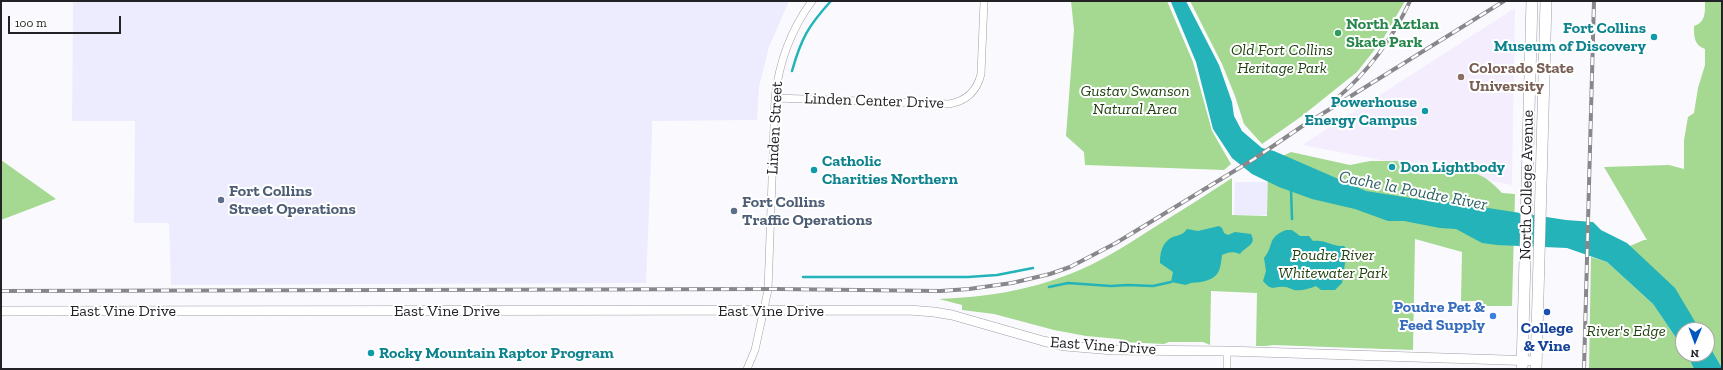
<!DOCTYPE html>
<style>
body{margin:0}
#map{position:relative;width:1723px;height:370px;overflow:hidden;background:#fafafe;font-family:"Zilla Slab",serif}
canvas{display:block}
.frame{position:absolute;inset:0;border:2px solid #232327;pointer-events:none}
.north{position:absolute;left:1675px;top:322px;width:40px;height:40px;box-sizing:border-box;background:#fff;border:1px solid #a7a7a9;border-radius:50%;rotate:181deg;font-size:11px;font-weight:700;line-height:16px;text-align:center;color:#232327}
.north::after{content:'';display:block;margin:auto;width:14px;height:18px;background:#0156c0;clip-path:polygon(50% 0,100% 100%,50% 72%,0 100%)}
.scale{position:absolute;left:8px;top:16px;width:113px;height:18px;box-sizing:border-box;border:2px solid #232327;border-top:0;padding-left:5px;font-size:12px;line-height:14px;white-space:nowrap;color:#232327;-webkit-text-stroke:3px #fff;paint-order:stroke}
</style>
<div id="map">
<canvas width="1723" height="370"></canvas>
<div class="frame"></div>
<div class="north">N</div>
<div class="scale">100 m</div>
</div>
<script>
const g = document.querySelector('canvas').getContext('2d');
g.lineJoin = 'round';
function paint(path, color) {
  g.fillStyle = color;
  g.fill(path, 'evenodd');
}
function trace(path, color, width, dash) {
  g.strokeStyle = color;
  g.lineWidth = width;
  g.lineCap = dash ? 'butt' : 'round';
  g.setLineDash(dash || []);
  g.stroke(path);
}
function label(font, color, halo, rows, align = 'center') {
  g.font = font + ' "Zilla Slab",serif';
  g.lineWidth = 4;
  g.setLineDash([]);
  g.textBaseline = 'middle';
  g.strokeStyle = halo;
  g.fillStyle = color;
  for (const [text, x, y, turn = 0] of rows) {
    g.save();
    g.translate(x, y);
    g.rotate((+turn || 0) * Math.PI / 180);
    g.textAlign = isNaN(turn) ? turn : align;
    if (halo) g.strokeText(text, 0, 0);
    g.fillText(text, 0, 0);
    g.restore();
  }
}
paint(new Path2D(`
 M 73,1 L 789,1 L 769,47 L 759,87 L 757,120 L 652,121 L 652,136 L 646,283 L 171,285 L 169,223 L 134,223 L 135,121 L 72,121 Z
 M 1235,182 L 1268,182 L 1267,215 L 1234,215 Z`), '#ececfe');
paint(new Path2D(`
 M 1515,8 L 1512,185 L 1302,145 Z`), '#f3edfe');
paint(new Path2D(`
 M 1071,1 L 1167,1 L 1193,62 L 1212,131 L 1231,164 L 1224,170 L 1085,165 L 1084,152 L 1066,136 L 1074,30 Z
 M 1190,1 L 1405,1 L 1383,39 L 1357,72 L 1302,116 L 1262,144 L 1244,124 L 1235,96 L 1222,64 Z
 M 1705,1 L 1722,1 L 1722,368 L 1707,342 L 1707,330 L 1700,330 L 1692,317 L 1625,248 L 1644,240 L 1647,240 L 1604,167 L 1669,165 L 1684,169 L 1684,140 L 1688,117 L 1694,113 L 1698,88 L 1705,65 L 1705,49 C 1694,45 1694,37 1694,26 C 1706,22 1705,12 1705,1 Z
 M 1291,152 L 1350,165 L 1370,161 L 1397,161 L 1423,174 C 1427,173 1431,170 1435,170 C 1465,168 1482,170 1502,193 L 1515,194 L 1512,306 L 1483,306 L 1483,301 L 1461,301 L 1462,252 L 1415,239 L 1413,350 L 1273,345 L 1266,346 L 1256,346 L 1257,293 L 1211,291 L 1210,345 L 1203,342 L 1169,342 L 1164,344 L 1123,342 L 1119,339 L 1086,336 L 1054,330 L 994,314 L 962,310 L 962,305 L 939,299 C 984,297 1028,291 1070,274 C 1098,263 1124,247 1150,230 C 1177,213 1205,196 1232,178 L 1232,215 L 1267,216 L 1268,170 L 1276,159 Z
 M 1,160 L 56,199 L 1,220 Z
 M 1591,257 L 1607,262 L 1653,304 L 1683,348 L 1683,354 L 1687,354 L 1694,369 L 1589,369 Z`), '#a5d890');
paint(new Path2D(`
 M 1174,1 L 1186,1 L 1219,65 L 1232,102 L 1234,116 L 1242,131 L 1262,148 L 1274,151 L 1366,191 L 1429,201 L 1449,202 L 1566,220 L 1593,222 L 1601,230 L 1627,243 L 1675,288 L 1700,330 L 1683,330 L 1683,348 L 1653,304 L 1607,262 L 1567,248 L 1497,245 L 1482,243 L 1456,229 L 1440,228 L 1404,221 L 1388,221 L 1355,209 L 1312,199 L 1279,187 L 1252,174 L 1232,158 L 1213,129 L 1196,62 L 1171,2 Z
 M 1219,226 L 1222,228 L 1224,233 L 1228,235 L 1235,232 L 1251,234 C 1257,245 1246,246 1240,254 C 1233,251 1228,252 1222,255 C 1220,272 1219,278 1201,282 C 1195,283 1191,282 1186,285 L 1171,282 L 1173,272 L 1160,263 C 1160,255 1161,246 1168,240 C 1174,234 1181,238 1187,229 L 1198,231 Z
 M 1286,230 L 1292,230 L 1300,236 L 1309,236 L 1313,241 C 1325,239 1333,247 1344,246 L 1347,250 L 1342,283 L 1335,290 L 1321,290 L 1316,286 C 1309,289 1301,291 1294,290 C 1291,289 1288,287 1285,287 C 1274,285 1273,293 1263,281 L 1266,271 L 1264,258 C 1275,245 1266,238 1286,230 Z
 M 1707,342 L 1722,368 L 1722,369 L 1694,369 L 1687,354 L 1707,354 Z`), '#23b3b8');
trace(new Path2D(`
 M 792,71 C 801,39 808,26 831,1
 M 1291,189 L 1292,219
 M 803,277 L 968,277 L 997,275 L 1033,268
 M 1049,287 L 1068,283 L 1111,286 L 1128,285 L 1153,286 L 1171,282`), '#23b3b8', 2.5);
const minor = new Path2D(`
 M 775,98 L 949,104 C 967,101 977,91 981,74 L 984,1
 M 747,369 L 755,350 L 768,290 L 775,98 C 779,62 790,31 812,1
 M 1227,369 L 1227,351`);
const secondary = new Path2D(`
 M 1,311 L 909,310 L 934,312 L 952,315 L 1043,341 L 1065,346 L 1113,350 L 1227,351 L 1537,361`);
const trunk = new Path2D(`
 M 1522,369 L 1532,1
 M 1536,369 L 1546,1`);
trace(minor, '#9d9da7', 8);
trace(secondary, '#9d9da7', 10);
trace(trunk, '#9d9da7', 12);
trace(minor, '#fff', 7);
trace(secondary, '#fff', 9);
trace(trunk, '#fff', 11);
const rail = new Path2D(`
 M 1335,100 C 1367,73 1392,40 1410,1
 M 1,291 L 776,289 L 940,291 L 969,289 L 1012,283 L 1050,274 L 1070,267 L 1116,243 L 1254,159 L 1301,127 L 1504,1
 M 1584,369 L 1594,1`);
trace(rail, '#88888c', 4);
trace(rail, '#fff', 2.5, [8]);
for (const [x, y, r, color] of [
 [1338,33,4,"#2e9e5b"],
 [1654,37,4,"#0f9aa8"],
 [1461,77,4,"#8d6e63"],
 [1425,111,4,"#0f9aa8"],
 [1392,167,4,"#0f9aa8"],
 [814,170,4,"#0f9aa8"],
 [221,200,4,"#5c6f8a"],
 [734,211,4,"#5c6f8a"],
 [1547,312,4,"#1a4fb4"],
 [1493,316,4,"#3f7fe0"],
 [371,353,4,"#0f9aa8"]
]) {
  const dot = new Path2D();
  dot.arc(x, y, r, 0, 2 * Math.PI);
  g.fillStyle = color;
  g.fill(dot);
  trace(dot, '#fff', 1.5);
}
label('bold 16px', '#27864d', '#fff', [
 ["North Aztlan",1346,24],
 ["Skate Park",1346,42]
], 'left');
label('bold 16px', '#0d838f', '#fff', [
 ["Fort Collins",1646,28,"right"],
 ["Museum of Discovery",1646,46,"right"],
 ["Powerhouse",1417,102,"right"],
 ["Energy Campus",1417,120,"right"],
 ["Catholic",822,161],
 ["Charities Northern",822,179],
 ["Don Lightbody",1400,167],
 ["Rocky Mountain Raptor Program",379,353]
], 'left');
label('italic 16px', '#214210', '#fff', [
 ["Old Fort Collins",1282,50],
 ["Heritage Park",1282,68],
 ["Gustav Swanson",1135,91],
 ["Natural Area",1135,109],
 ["Poudre River",1333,255],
 ["Whitewater Park",1333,273],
 ["River's Edge",1626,331]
]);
label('bold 16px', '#785e54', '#fff', [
 ["Colorado State",1469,68],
 ["University",1469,86]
], 'left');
label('16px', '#232327', '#fff', [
 ["Linden Center Drive",874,101,2],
 ["Linden Street",775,128,-87],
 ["North College Avenue",1527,185,-89],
 ["East Vine Drive",123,311],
 ["East Vine Drive",447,311],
 ["East Vine Drive",771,311],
 ["East Vine Drive",1103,346,4]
]);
label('bold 16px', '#4e5e75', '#fff', [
 ["Fort Collins",229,191],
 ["Street Operations",229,209],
 ["Fort Collins",742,202],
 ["Traffic Operations",742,220]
], 'left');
label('bold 16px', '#366cbe', '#fff', [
 ["Poudre Pet &",1485,307],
 ["Feed Supply",1485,325]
], 'right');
label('bold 16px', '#164399', '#fff', [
 ["College",1547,328],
 ["& Vine",1547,346]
]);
label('italic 17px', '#2a6062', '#fff', [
 ["Cache la Poudre River",1413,191,11]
]);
</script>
